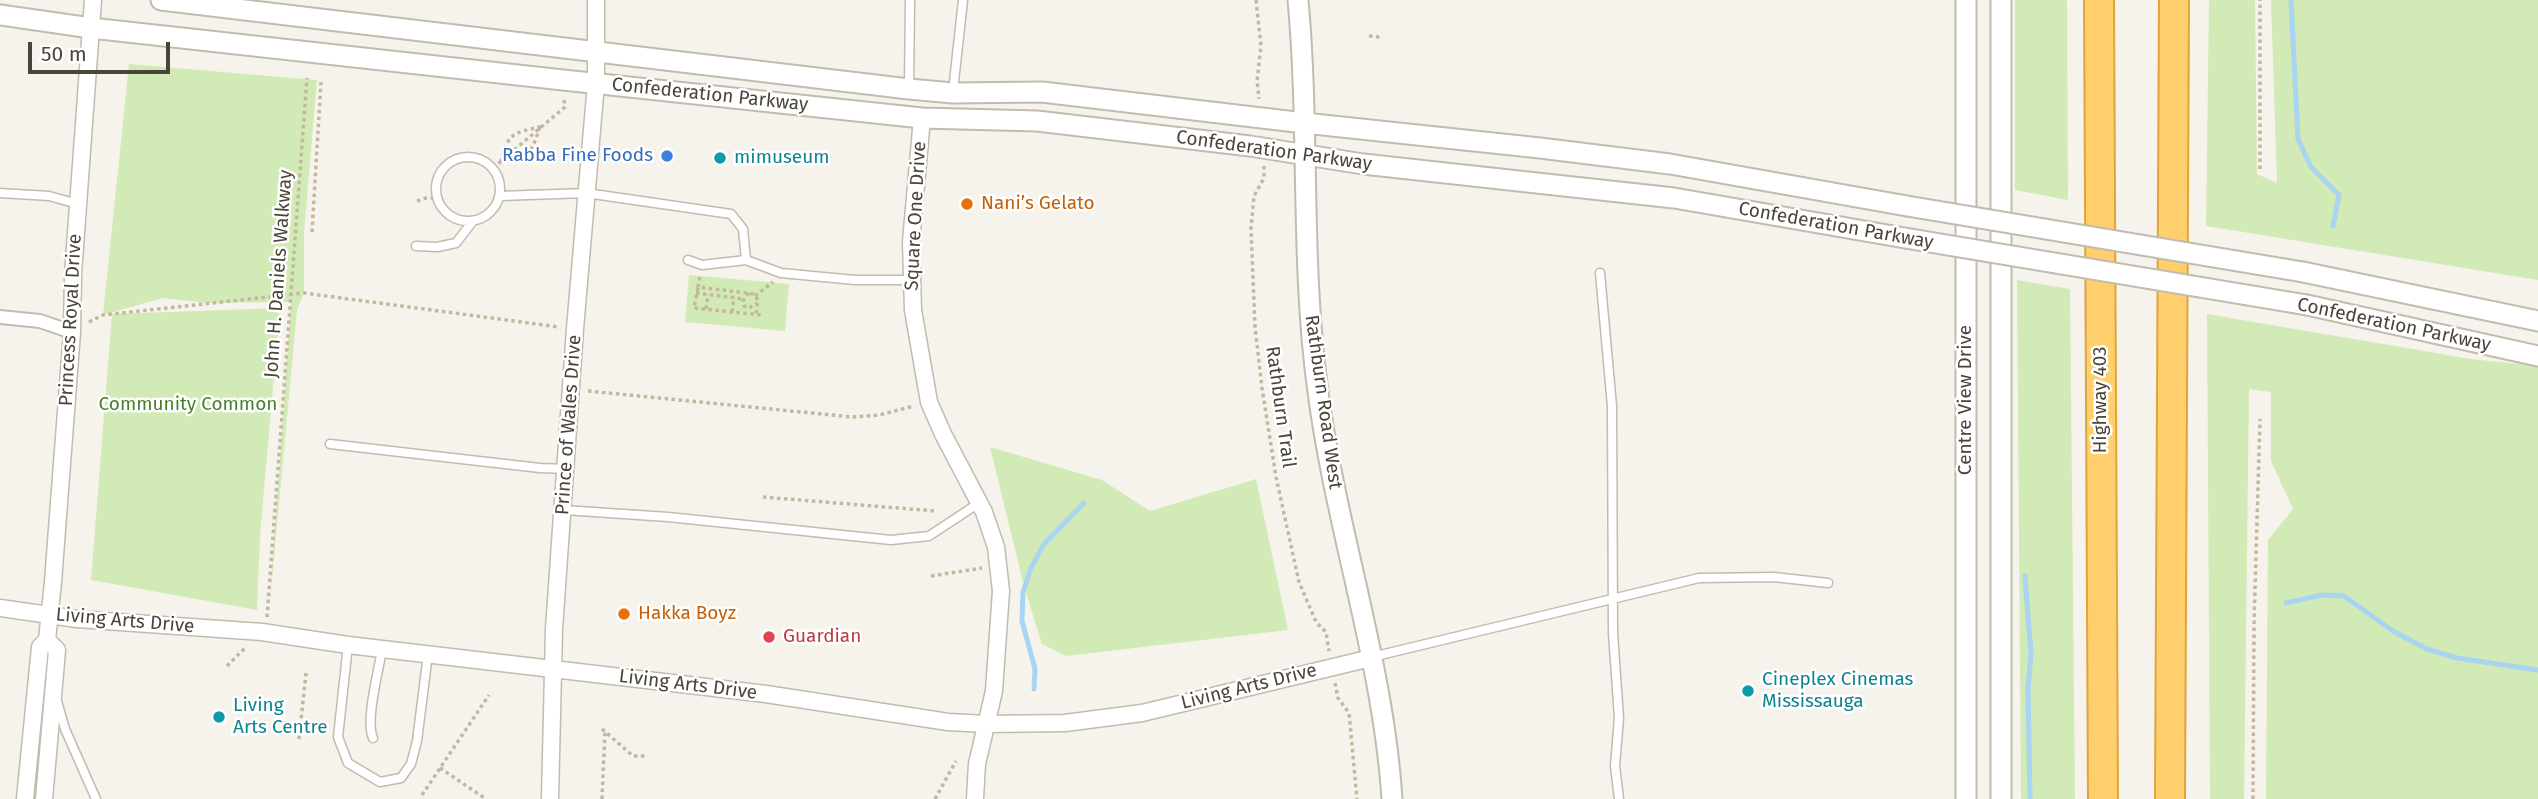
<!DOCTYPE html>
<meta charset="utf-8">
<style>
body{margin:0}
#map{position:relative;width:2538px;height:799px;overflow:hidden;background:#f6f3ec;font-family:"Fira Sans",sans-serif}
canvas{display:block}
.scale{position:absolute;left:28px;top:42px;width:142px;height:32px;box-sizing:border-box;border:4px solid #4b4439;border-top:0;padding-left:9px;font-size:21px;line-height:24px;white-space:nowrap;color:#4b4439;-webkit-text-stroke:5px #fff;paint-order:stroke}
</style>
<div id="map">
<canvas width="2538" height="799"></canvas>
<div class="scale">50 m</div>
</div>
<script>
const g = document.querySelector('canvas').getContext('2d');
g.lineJoin = 'round';
function paint(path, color) {
  g.fillStyle = color;
  g.fill(path, 'evenodd');
}
function trace(path, color, width, dash) {
  g.strokeStyle = color;
  g.lineWidth = width;
  g.lineCap = dash ? 'butt' : 'round';
  g.setLineDash(dash || []);
  g.stroke(path);
}
function label(font, color, halo, rows, align = 'center') {
  g.font = font + ' "Fira Sans",sans-serif';
  g.lineWidth = 5;
  g.setLineDash([]);
  g.textBaseline = 'middle';
  g.strokeStyle = halo;
  g.fillStyle = color;
  for (const [text, x, y, turn = 0] of rows) {
    g.save();
    g.translate(x, y);
    g.rotate((+turn || 0) * Math.PI / 180);
    g.textAlign = isNaN(turn) ? turn : align;
    if (halo) g.strokeText(text, 0, 0);
    g.fillText(text, 0, 0);
    g.restore();
  }
}
paint(new Path2D(`
 M 2015,0 L 2067,0 L 2068,200 L 2015,190 Z
 M 2209,0 L 2255,0 L 2257,174 L 2277,183 L 2271,0 L 2538,0 L 2538,280 L 2206,226 Z
 M 129,64 L 317,80 L 304,232 L 304,293 L 297,310 L 269,612 L 291,302 L 206,303 L 163,298 L 103,315 Z
 M 689,275 L 789,284 L 785,331 L 685,322 Z
 M 2017,280 L 2070,289 L 2075,799 L 2021,799 Z
 M 280,308 L 260,535 L 257,610 L 91,580 L 112,314 Z
 M 2207,314 L 2471,359 L 2538,366 L 2538,799 L 2266,799 L 2268,540 L 2293,509 L 2271,461 L 2271,392 L 2249,389 L 2244,799 L 2210,799 Z
 M 990,447 L 1102,480 L 1150,511 L 1256,479 L 1288,630 L 1066,656 L 1042,644 L 1025,590 Z`), '#d2eab5');
trace(new Path2D(`
 M 2291,0 L 2298,139 L 2311,167 L 2339,195 L 2333,226
 M 2025,576 L 2031,654 L 2028,688 L 2030,799
 M 2286,603 L 2322,595 L 2344,596 L 2393,631 L 2427,649 L 2457,658 L 2538,670
 M 1034,689 L 1035,669 L 1022,621 L 1023,592 L 1031,568 L 1044,544 L 1084,503`), '#a9d4f2', 5);
const service = new Path2D(`
 M 909,88 L 910,0
 M 953,91 L 963,0
 M436 189a32 32 0 1 1 64 0a32 32 0 1 1-64 0Z
 M 0,193 L 49,196 L 78,204
 M 500,196 L 586,193 L 731,214 L 743,229 L 746,260
 M 416,246 L 437,247 L 456,243 L 473,221
 M 688,260 L 702,265 L 746,260 L 781,273 L 855,280 L 911,280
 M 1600,273 L 1612,406 L 1613,633 L 1619,718 L 1615,766 L 1619,799
 M 330,444 L 540,468 L 567,469
 M 564,510 L 668,517 L 891,540 L 929,536 L 979,503
 M 348,645 L 338,737 L 348,763 L 380,782 L 401,778 L 411,764 L 417,741 L 428,654
 M 1372,657 L 1699,578 L 1774,577 L 1828,583
 M 57,701 L 65,729 L 96,799
 M 373,738 C 365,720 379,670 382,649`);
const pedestrian = new Path2D(`
 M 0,317 L 40,321 L 72,332`);
const minor = new Path2D(`
 M 922,118 L 911,242 L 913,310 L 929,402 L 943,434 L 984,512 L 996,547 L 1001,591 L 994,691 L 977,764 L 975,799
 M 0,608 L 77,619 L 262,632 L 348,645 L 766,694 L 948,722 L 987,724 L 1065,723 L 1142,713 L 1371,658
 M 25,799 L 40,647 L 47,640 L 53,582 L 72,332 L 73,274 L 93,0
 M 44,799 L 57,650 L 47,640
 M 550,799 L 554,629 L 575,329 L 596,83 L 596,0`);
const tertiary = new Path2D(`
 M 161,0 L 909,89 L 953,93 L 1042,92 L 1304,123 L 1540,148 L 1670,164 L 1907,206
 M 1298,0 C 1310,130 1300,262 1318,392 C 1336,529 1383,661 1392,799
 M 1966,0 L 1966,799
 M 0,15 L 91,28 L 563,80 L 922,118 L 1037,121 L 1250,146 L 1363,164 L 1674,198 L 1905,238
 M 2303,272 L 2538,321
 M 2307,305 L 2538,356
 M 2001,799 L 2001,0`);
const motorway = new Path2D(`
 M 2099,0 L 2103,799
 M 2170,799 L 2174,0`);
trace(service, '#c2bbae', 11);
trace(pedestrian, '#c2bbae', 16);
trace(minor, '#c2bbae', 19);
trace(tertiary, '#c2bbae', 23);
trace(motorway, '#e0a43c', 32);
trace(new Path2D(`
 M 1256,0 L 1261,46 L 1257,81 L 1259,99
 M 1369,36 L 1380,37
 M 540,127 C 531,153 529,159 501,161 C 508,133 513,133 540,127 Z
 M 1264,166 L 1264,178 L 1254,196 L 1251,228 L 1255,327 L 1262,388 L 1276,477 L 1299,582 L 1316,622 L 1326,632 L 1329,651
 M 494,169 L 501,161 L 565,107 L 564,99
 M 2260,169 L 2260,0
 M 417,201 L 426,198 L 437,198
 M 312,232 L 321,82
 M 700,277 L 698,287 L 754,294 L 758,300 L 756,314
 M 698,288 L 694,308 L 762,315
 M 696,293 L 744,299
 M 749,293 L 743,301 L 744,306 L 749,308 L 757,303
 M 755,296 L 773,282
 M 706,309 L 708,295
 M 732,312 L 734,298
 M 89,322 L 103,315 L 304,293 L 559,327
 M 588,391 L 852,417 L 879,415 L 914,406
 M 763,497 L 935,511
 M 931,576 L 982,568
 M 267,617 L 307,78
 M 227,666 L 245,648
 M 1335,683 L 1338,698 L 1349,713 L 1357,799
 M 602,729 L 633,756 L 645,756
 M 299,739 L 306,673
 M 440,768 L 486,799
 M 422,795 L 489,695
 M 602,799 L 605,731
 M 935,799 L 956,761
 M 2253,799 L 2254,624 L 2260,419`), '#c4b79f', 3.5, [3.5, 3.5]);
trace(service, '#fff', 8);
trace(pedestrian, '#fff', 12);
trace(minor, '#fff', 16);
trace(tertiary, '#fff', 19);
trace(motorway, '#ffcf6e', 28);
const tertiaryBridge = new Path2D(`
 M 1907,206 L 2303,272
 M 1905,238 L 2307,305`);
trace(tertiaryBridge, '#c2bbae', 23, []);
trace(tertiaryBridge, '#fff', 19);
for (const [x, y, r, color] of [
 [667,156,7,"#3f7fe0"],
 [720,158,7,"#0f9aa8"],
 [967,204,7,"#e8710a"],
 [624,614,7,"#e8710a"],
 [769,637,7,"#e0444e"],
 [1748,691,7,"#0f9aa8"],
 [219,717,7,"#0f9aa8"]
]) {
  const dot = new Path2D();
  dot.arc(x, y, r, 0, 2 * Math.PI);
  g.fillStyle = color;
  g.fill(dot);
  trace(dot, '#fff', 2.5);
}
label('19px', '#4b4439', '#fff', [
 ["Confederation Parkway",710,95,6],
 ["Confederation Parkway",1274,151,8],
 ["Square One Drive",916,216,-87],
 ["Confederation Parkway",1836,226,10],
 ["John H. Daniels Walkway",279,274,-86],
 ["Princess Royal Drive",71,320,-87],
 ["Confederation Parkway",2394,325,12],
 ["Centre View Drive",1966,400,-90],
 ["Highway 403",2101,400,-90],
 ["Rathburn Road West",1323,402,82],
 ["Rathburn Trail",1280,407,82],
 ["Prince of Wales Drive",569,425,-86],
 ["Living Arts Drive",125,621,5],
 ["Living Arts Drive",688,685,7],
 ["Living Arts Drive",1249,687,-14]
]);
label('19px', '#366cbe', '#fff', [
 ["Rabba Fine Foods",653,156]
], 'right');
label('19px', '#0d838f', '#fff', [
 ["mimuseum",734,158],
 ["Cineplex Cinemas",1762,680],
 ["Mississauga",1762,702],
 ["Living",233,706],
 ["Arts Centre",233,728]
], 'left');
label('19px', '#c56008', '#fff', [
 ["Nani’s Gelato",981,204],
 ["Hakka Boyz",638,614]
], 'left');
label('19px', '#4a7f2a', '#fff', [
 ["Community Common",188,405]
]);
label('19px', '#be3a42', '#fff', [
 ["Guardian",783,637]
], 'left');
</script>
